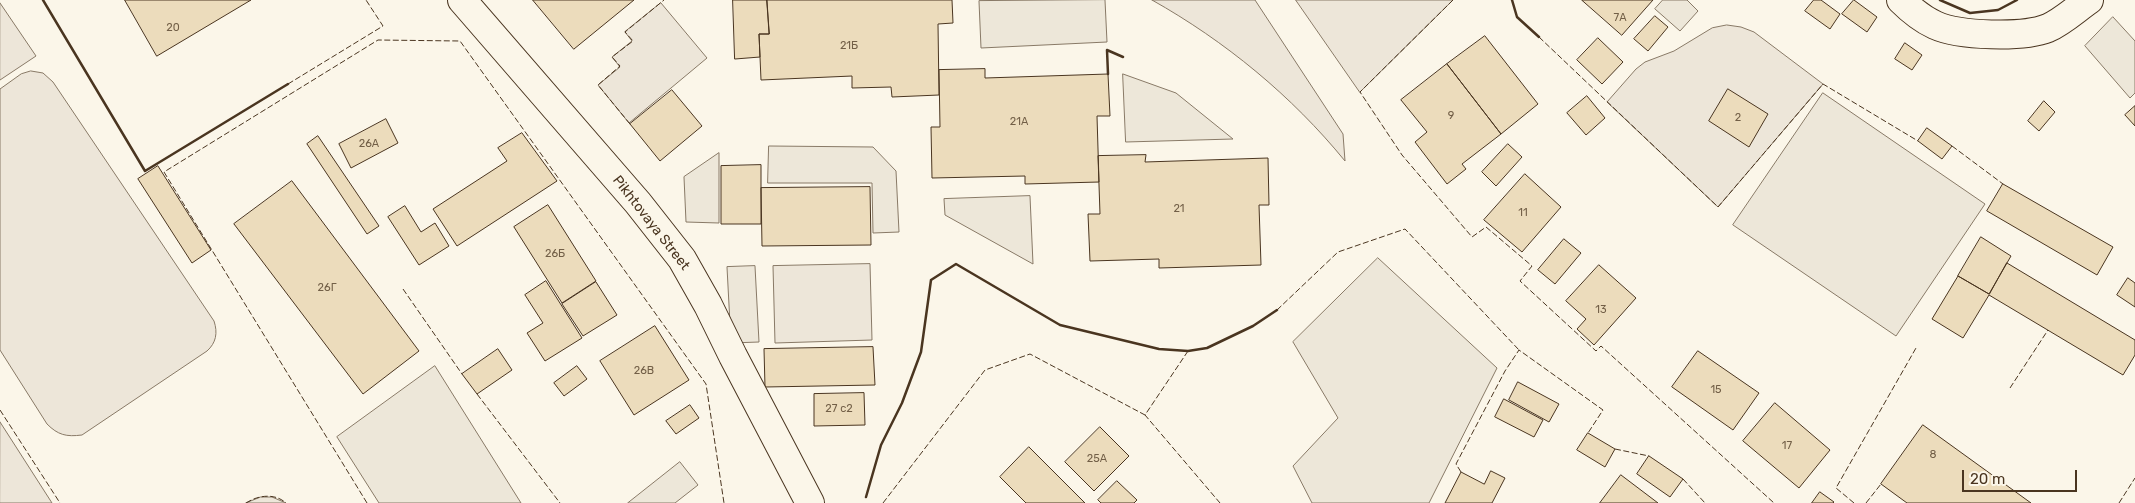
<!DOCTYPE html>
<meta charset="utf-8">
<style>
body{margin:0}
#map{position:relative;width:2135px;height:503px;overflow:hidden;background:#fbf6e9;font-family:Rubik,sans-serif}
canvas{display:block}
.scale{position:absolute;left:1962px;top:470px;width:115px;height:22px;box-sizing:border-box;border:2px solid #4a3520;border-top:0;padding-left:6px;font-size:15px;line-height:18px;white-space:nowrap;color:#4a3520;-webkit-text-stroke:4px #fbf6e9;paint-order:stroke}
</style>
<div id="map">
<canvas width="2135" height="503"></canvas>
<div class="scale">20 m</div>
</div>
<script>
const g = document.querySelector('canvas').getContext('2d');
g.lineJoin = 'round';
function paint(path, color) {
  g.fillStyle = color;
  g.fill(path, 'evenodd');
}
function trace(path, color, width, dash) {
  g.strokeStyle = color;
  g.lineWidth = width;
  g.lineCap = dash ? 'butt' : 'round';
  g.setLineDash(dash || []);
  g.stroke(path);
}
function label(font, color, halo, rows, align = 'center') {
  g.font = font + ' Rubik,sans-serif';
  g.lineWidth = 4;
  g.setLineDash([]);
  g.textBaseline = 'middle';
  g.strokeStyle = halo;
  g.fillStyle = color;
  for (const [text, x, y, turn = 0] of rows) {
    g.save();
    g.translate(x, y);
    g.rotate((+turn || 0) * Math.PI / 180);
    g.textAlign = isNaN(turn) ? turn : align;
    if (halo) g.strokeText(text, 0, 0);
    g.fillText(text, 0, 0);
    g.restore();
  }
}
const green = new Path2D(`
 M 1152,0 L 1255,0 L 1343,134 L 1345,161 C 1292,96 1225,41 1152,0 Z
 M 1296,0 L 1453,0 L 1360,92 Z
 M 0,3 L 36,56 L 0,80 Z
 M 661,3 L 707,58 L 629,123 L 598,85 L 620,67 L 612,57 L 632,41 L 625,32 Z
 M 1727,25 L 1741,27 L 1754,32 L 1823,84 L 1718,207 L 1607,102 L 1636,69 L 1645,62 L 1674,51 L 1712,28 Z
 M 31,71 L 43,73 L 53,82 L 214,321 C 218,333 216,343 207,351 L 82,435 C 66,437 58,435 47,424 L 0,350 L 0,89 L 21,74 Z
 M 870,264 L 872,340 L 775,343 L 773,266 Z
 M 0,422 L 52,503 L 0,503 Z
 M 261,497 L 272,497 L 286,503 L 246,503 Z`);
paint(green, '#ede6d9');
trace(green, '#887966', 1);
const parking = new Path2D(`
 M 1105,0 L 1107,42 L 981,48 L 979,1 Z
 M 1663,0 L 1687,0 L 1698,11 L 1680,31 L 1655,9 Z
 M 2113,17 L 2135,41 L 2135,93 L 2130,98 L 2085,46 Z
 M 1123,74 L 1176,93 L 1233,139 L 1126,142 Z
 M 1823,93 L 1985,204 L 1896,336 L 1733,225 Z
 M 769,146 L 873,147 L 896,171 L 899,232 L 873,233 L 872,183 L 768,183 Z
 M 719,153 L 719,223 L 686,222 L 684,177 Z
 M 1030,196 L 1033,264 L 945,215 L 944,199 Z
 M 1378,258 L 1497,368 L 1429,503 L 1312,503 L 1293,466 L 1338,418 L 1293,342 Z
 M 755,266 L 759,342 L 731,343 L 727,267 Z
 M 435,366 L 521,503 L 379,503 L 337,437 Z
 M 680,462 L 698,485 L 675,503 L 628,503 Z`);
paint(parking, '#ede7d9');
trace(parking, '#887966', 1);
const building = new Path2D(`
 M 125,0 L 251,0 L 157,56 Z
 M 533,0 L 634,0 L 574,49 Z
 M 733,0 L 767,0 L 769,34 L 759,34 L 760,57 L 735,59 Z
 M 767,0 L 952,0 L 953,23 L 938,24 L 939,95 L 892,97 L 891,87 L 852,88 L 852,76 L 761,80 L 759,34 L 769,34 Z
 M 1582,0 L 1653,0 L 1622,35 Z
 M 1814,0 L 1821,0 L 1840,14 L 1830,29 L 1805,11 Z
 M 1854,0 L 1877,17 L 1867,32 L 1842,14 Z
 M 1655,16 L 1668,27 L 1648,51 L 1634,39 Z
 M 1485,36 L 1538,104 L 1501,134 L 1447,64 Z
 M 1598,38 L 1623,62 L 1602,84 L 1577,60 Z
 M 1905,43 L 1922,55 L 1912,70 L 1895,59 Z
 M 1447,64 L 1501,134 L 1462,164 L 1466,169 L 1447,184 L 1415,142 L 1427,132 L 1401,100 Z
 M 985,69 L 985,78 L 1108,74 L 1110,116 L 1097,116 L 1099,182 L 1025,184 L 1025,176 L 932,178 L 931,127 L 940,127 L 939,70 Z
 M 1728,89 L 1768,114 L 1749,147 L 1709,121 Z
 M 672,90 L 702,126 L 660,161 L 630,124 Z
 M 1587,96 L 1605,118 L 1586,135 L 1567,113 Z
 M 2044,101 L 2055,112 L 2039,131 L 2028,121 Z
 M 2135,106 L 2135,126 L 2125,115 Z
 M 386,119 L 398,143 L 351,168 L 339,144 Z
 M 1927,128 L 1952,146 L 1942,159 L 1918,141 Z
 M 522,133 L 557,181 L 457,246 L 433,209 L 507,161 L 498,148 Z
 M 318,136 L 379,226 L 367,234 L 307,144 Z
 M 1508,144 L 1522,157 L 1496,186 L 1482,172 Z
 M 1146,155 L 1145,162 L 1268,158 L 1269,205 L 1259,205 L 1261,265 L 1159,268 L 1159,259 L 1090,261 L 1088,214 L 1100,214 L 1098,156 Z
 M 761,165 L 761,224 L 721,224 L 721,166 Z
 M 158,166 L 211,250 L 192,263 L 138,179 Z
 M 1525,174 L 1561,207 L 1522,252 L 1484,220 Z
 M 292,181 L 419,351 L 363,394 L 234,224 Z
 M 2003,184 L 2113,247 L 2097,275 L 1987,211 Z
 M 870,187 L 871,245 L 762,246 L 761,188 Z
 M 548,205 L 596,281 L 562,303 L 514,227 Z
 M 405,206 L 421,232 L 435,223 L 449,246 L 419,265 L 388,217 Z
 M 1981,237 L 2011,256 L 1989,294 L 1958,276 Z
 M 1564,239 L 1581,253 L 1555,284 L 1538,270 Z
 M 2007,263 L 2135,340 L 2135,355 L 2123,375 L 1989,295 L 1963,338 L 1932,319 L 1958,276 L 1989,294 Z
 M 1599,265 L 1636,298 L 1594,345 L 1577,329 L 1586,319 L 1566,301 Z
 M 2128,278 L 2135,283 L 2135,307 L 2117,295 Z
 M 546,281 L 582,338 L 545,361 L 527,333 L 543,323 L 525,295 Z
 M 596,282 L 617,315 L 583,336 L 562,304 Z
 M 655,326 L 689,380 L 634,415 L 600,361 Z
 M 873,347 L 875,385 L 765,387 L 764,349 Z
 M 498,349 L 512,370 L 477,394 L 462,374 Z
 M 1698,351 L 1759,393 L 1733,430 L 1672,387 Z
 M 577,366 L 587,379 L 564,396 L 554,383 Z
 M 1518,382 L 1559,404 L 1549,422 L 1509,400 Z
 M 864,393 L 865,425 L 814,426 L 814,394 Z
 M 1504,399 L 1543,420 L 1534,437 L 1495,417 Z
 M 1775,403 L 1830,450 L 1799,488 L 1743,441 Z
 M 690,405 L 699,418 L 676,434 L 666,421 Z
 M 1923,425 L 2031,503 L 1907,503 L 1881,484 Z
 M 1100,427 L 1129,456 L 1094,491 L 1065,462 Z
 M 1588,433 L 1615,449 L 1605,467 L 1577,450 Z
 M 1029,447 L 1085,503 L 1026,503 L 1000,477 Z
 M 1649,456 L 1683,479 L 1670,497 L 1637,474 Z
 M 1491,471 L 1505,478 L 1492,503 L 1445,503 L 1461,472 L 1484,484 Z
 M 1621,475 L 1658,503 L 1600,503 Z
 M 1117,481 L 1137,500 L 1134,503 L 1101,503 L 1098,500 Z
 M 1820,492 L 1834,502 L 1833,503 L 1812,503 Z`);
paint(building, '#ecdcbc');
trace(building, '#4a3520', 1);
const minor = new Path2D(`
 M 462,0 L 638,203 L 682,259 L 708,305 L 733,356 L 810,503
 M 1901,0 C 1911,10 1922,19 1935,25 C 1959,36 2023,38 2048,28 C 2062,22 2076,9 2089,0`);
trace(minor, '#4a3520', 30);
trace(minor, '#fbf6e9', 28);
trace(new Path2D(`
 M 1453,0 L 1360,92 L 1402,155 L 1472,237 L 1486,227 L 1532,266 L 1520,281 L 1596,351 L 1601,346 L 1774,503
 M 1539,37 L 1718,207 L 1823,84 L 1918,141
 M 288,84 L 383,26 L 366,0
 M 630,124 L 598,85 L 620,66 L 612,57 L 633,41 L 625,32 L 664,0
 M 1952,146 L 2003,184
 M 403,289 L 462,374
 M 1277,310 L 1338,252 L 1405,229 L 1519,350
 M 1188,351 L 1145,415 L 1220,503
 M 2010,388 L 2048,330
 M 477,394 L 560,503
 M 0,410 L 60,503
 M 1615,449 L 1649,456
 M 1461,472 L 1456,464 L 1505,371 L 1519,350 L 1603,410 L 1588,433
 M 1683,479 L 1705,503
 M 246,503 C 258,495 275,493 286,503
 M 367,503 L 164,172 L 378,40 L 460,41 L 706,384 L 724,503
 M 883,503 L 985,370 L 1030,354 L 1145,415
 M 1854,503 L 1836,488 L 1916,348
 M 1866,503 L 1881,484
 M 2119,503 L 2135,478`), '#4a3520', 1, [6, 2.5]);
trace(new Path2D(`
 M 43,0 L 145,171 L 288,84
 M 1512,0 L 1517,17 L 1539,37
 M 1940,0 L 1970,13 L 1998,10 L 2017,0
 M 1108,74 L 1107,50 L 1123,57
 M 866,497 L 881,445 L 902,403 L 921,352 L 931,280 L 956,264 L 1060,325 L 1159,349 L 1188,351 L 1207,348 L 1253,326 L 1277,310`), '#4a3520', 2.5);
label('11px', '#725f47', null, [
 ["7А",1620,18],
 ["20",173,28],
 ["21Б",849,46],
 ["9",1451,116],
 ["2",1738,118],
 ["21А",1019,122],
 ["26А",369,144],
 ["21",1179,209],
 ["11",1523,213],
 ["26Б",555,254],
 ["26Г",327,288],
 ["13",1601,310],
 ["26В",644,371],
 ["15",1716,390],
 ["27 с2",839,409],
 ["17",1787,446],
 ["8",1933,455],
 ["25А",1097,459]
]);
label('14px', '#4a3520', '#fbf6e9', [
 ["Pikhtovaya Street",651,223,52]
]);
</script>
